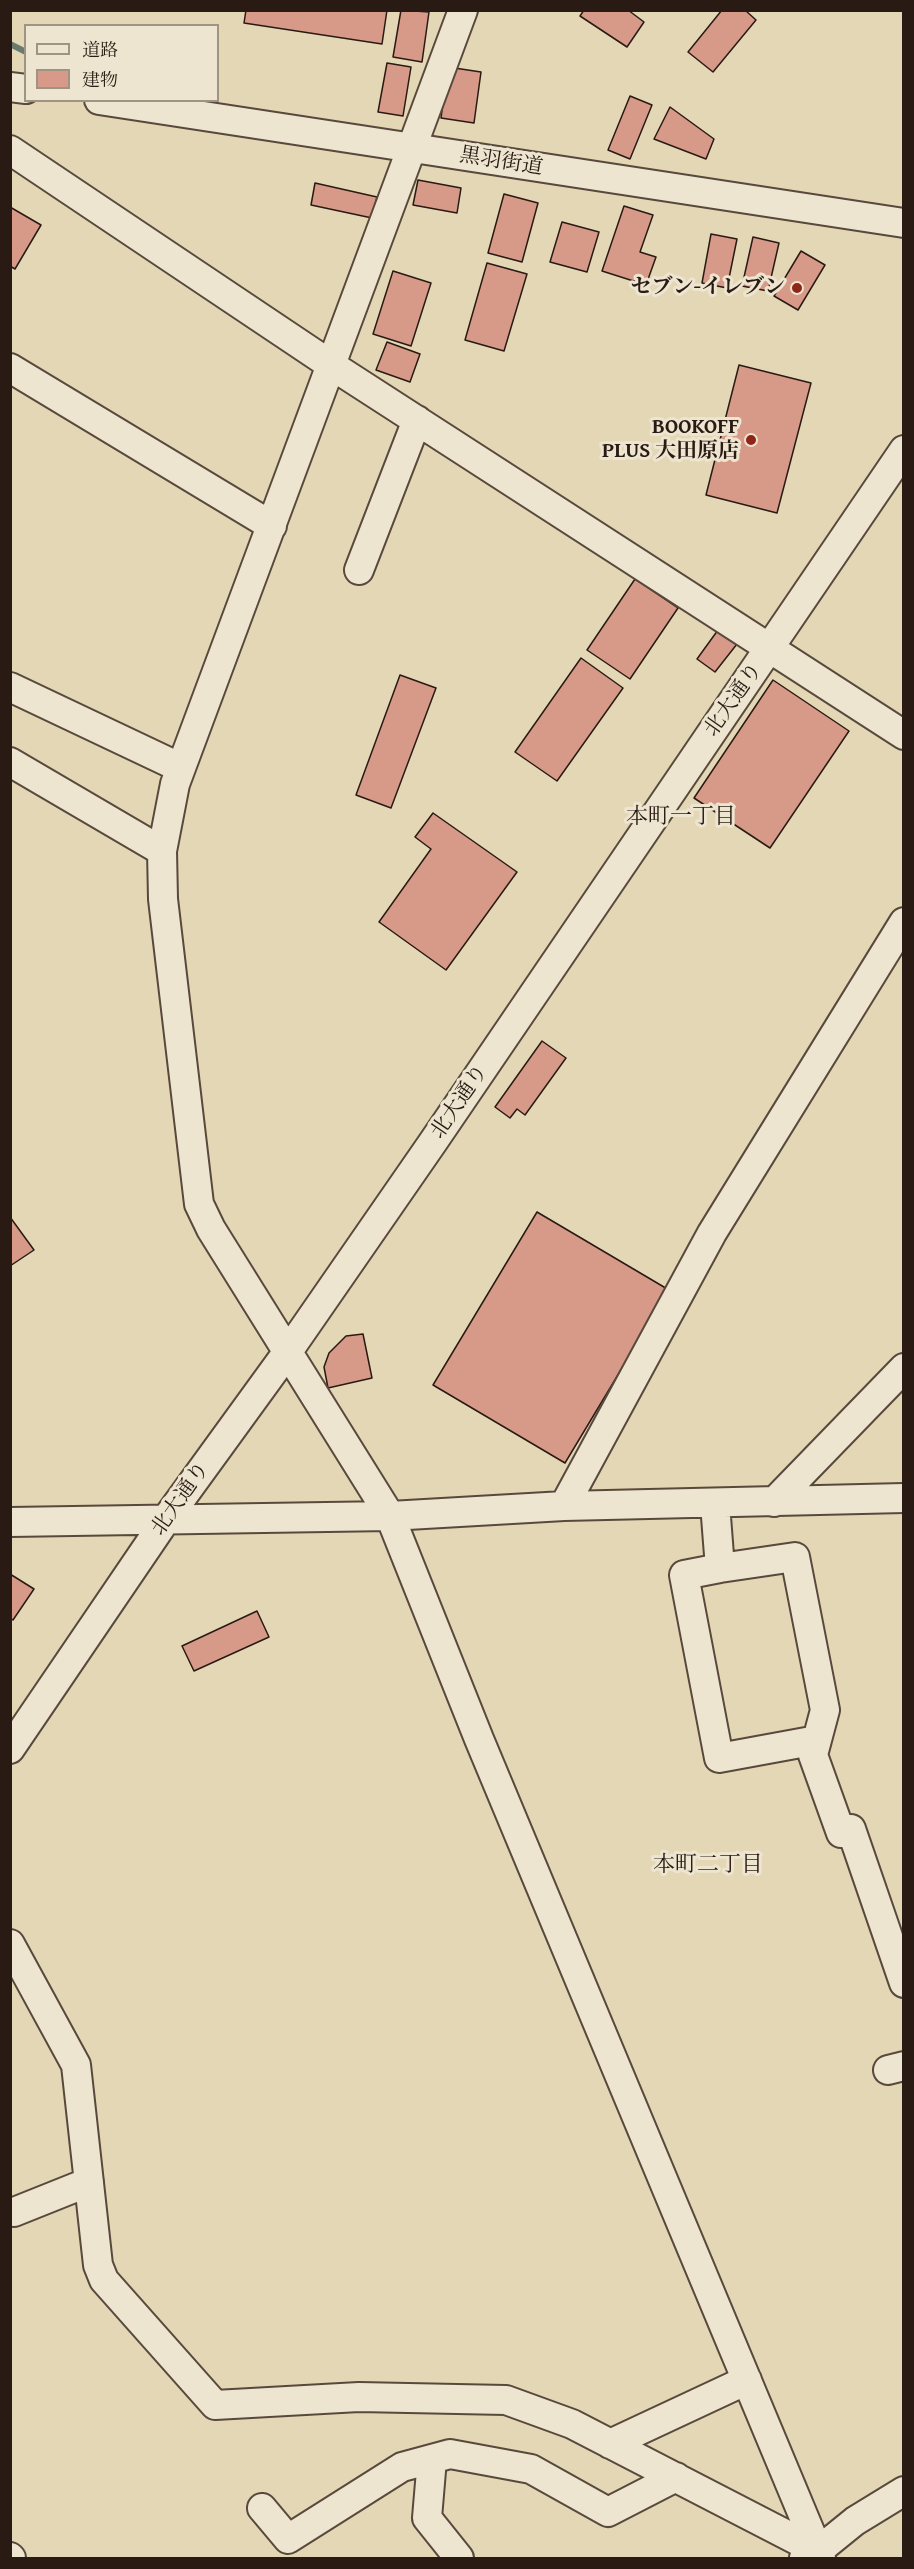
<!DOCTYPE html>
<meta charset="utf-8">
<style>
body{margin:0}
#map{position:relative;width:914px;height:2569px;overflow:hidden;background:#e3d7b6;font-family:"Gentium Book Plus","Noto Serif JP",serif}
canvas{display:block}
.frame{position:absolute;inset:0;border:12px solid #291a13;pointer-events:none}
.legend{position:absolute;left:24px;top:24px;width:195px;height:78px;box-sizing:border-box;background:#ede5d0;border:2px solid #9f9484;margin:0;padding:8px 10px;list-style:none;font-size:18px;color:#291a13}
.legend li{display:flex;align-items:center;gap:12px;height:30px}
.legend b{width:30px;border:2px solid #9f9484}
</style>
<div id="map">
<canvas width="914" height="2569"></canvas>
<div class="frame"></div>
<ul class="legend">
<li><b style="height:8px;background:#ede5d0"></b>道路</li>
<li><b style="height:16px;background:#d79988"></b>建物</li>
</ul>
</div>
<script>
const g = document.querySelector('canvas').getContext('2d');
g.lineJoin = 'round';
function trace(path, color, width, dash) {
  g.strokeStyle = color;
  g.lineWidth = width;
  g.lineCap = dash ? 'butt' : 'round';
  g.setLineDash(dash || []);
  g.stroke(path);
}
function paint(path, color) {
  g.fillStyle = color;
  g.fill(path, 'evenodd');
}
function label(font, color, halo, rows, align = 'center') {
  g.font = font + ' "Gentium Book Plus","Noto Serif JP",serif';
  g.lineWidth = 6;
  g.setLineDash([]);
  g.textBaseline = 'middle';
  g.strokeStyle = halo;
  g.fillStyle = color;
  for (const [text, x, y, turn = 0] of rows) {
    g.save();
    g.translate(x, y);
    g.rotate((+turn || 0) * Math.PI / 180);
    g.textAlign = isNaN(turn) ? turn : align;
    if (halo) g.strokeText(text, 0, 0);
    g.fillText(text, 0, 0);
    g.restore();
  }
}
trace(new Path2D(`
 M 10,44 L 26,52`), '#6a7a6f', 6);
const building = new Path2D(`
 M 246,10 L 387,10 L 382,44 L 244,23 Z
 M 401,10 L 429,12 L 422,62 L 393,57 Z
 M 584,10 L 628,10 L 644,22 L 627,47 L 580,16 Z
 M 722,10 L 745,10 L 756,20 L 713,72 L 688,52 Z
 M 387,63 L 411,67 L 403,116 L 378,112 Z
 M 448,67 L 481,72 L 474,123 L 441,118 Z
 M 630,96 L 652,105 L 630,159 L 608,150 Z
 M 670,107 L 714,139 L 706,159 L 654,139 Z
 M 418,180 L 461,188 L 457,213 L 413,205 Z
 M 315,183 L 377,197 L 372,218 L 311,205 Z
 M 504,194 L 538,203 L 522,262 L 488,253 Z
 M 624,206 L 653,215 L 640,252 L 656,257 L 646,285 L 602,271 Z
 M 10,207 L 41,225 L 15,269 L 10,266 Z
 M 562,222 L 599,232 L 587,272 L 550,262 Z
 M 711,234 L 737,239 L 727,288 L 702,283 Z
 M 753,237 L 779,243 L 768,291 L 742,286 Z
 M 801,251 L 825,265 L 798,310 L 774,296 Z
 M 487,263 L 527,274 L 504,351 L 465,340 Z
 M 393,271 L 431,283 L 411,346 L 373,334 Z
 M 387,342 L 420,354 L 410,382 L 376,370 Z
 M 739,365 L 811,383 L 777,513 L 706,495 Z
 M 635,579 L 678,608 L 630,679 L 587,650 Z
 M 718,630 L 737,644 L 715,672 L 697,659 Z
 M 581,658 L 623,688 L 557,781 L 515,752 Z
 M 400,675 L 436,688 L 391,808 L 356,795 Z
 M 773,680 L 849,731 L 770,848 L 694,798 Z
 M 433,813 L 517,872 L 446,970 L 379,922 L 431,849 L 415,837 Z
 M 542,1041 L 566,1058 L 525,1115 L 517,1109 L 510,1118 L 495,1107 Z
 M 537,1212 L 669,1290 L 565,1463 L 433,1385 Z
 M 10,1217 L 34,1250 L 10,1266 Z
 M 363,1334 L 372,1378 L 328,1388 L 324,1367 L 329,1353 L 346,1336 Z
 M 10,1574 L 34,1589 L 13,1620 L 10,1618 Z
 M 257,1611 L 269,1637 L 194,1671 L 182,1646 Z`);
paint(building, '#d79988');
trace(building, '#291a13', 1.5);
const minor = new Path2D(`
 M 463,10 L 175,784 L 162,851 L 163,899 L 199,1204 L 211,1229 L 390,1516 L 479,1739 L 821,2558
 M 10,87 L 26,89
 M 99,100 L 904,223
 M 10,150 L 331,365 L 904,735
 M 10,368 L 272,526
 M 359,570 L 417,420
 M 10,687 L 181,768
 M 10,762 L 162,851
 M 774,1502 L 904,1368
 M 715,1504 L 720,1568 L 795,1557 L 825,1710 L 813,1755 L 841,1833 L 851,1829 L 904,1983
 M 564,1506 L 712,1233 L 904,922
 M 10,1522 L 390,1516 L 564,1506 L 904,1498
 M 720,1568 L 684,1575 L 719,1758 L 817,1740
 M 10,1749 L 167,1518 L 289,1350 L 433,1142 L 904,450
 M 10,1944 L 76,2065 L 98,2265 L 104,2280 L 215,2405 L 359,2397 L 506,2400 L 572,2424 L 818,2551
 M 888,2070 L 904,2066
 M 14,2212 L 89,2182
 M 610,2444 L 747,2380
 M 432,2459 L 427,2518 L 459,2558
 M 262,2508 L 288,2539 L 402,2467 L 450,2454 L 531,2469 L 608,2512 L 676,2477
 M 10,2557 L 11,2558
 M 804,2558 L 818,2551 L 855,2521 L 904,2491`);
trace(minor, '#58493c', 32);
trace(minor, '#ede5d0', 28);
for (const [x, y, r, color] of [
 [797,288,6,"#8f2418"],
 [751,440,6,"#8f2418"]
]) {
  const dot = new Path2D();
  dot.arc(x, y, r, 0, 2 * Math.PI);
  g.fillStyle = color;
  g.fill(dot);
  trace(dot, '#ede5d0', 2);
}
label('21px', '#291a13', '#ede5d0', [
 ["黒羽街道",501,162,9],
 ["北大通り",734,700,-55],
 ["北大通り",460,1102,-56],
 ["北大通り",181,1499,-55]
]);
label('bold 21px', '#291a13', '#ede5d0', [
 ["セブン-イレブン",785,288],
 ["BOOKOFF",739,428],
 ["PLUS 大田原店",739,452]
], 'right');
label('22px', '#291a13', '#ede5d0', [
 ["本町一丁目",681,817],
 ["本町二丁目",708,1865]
]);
</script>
